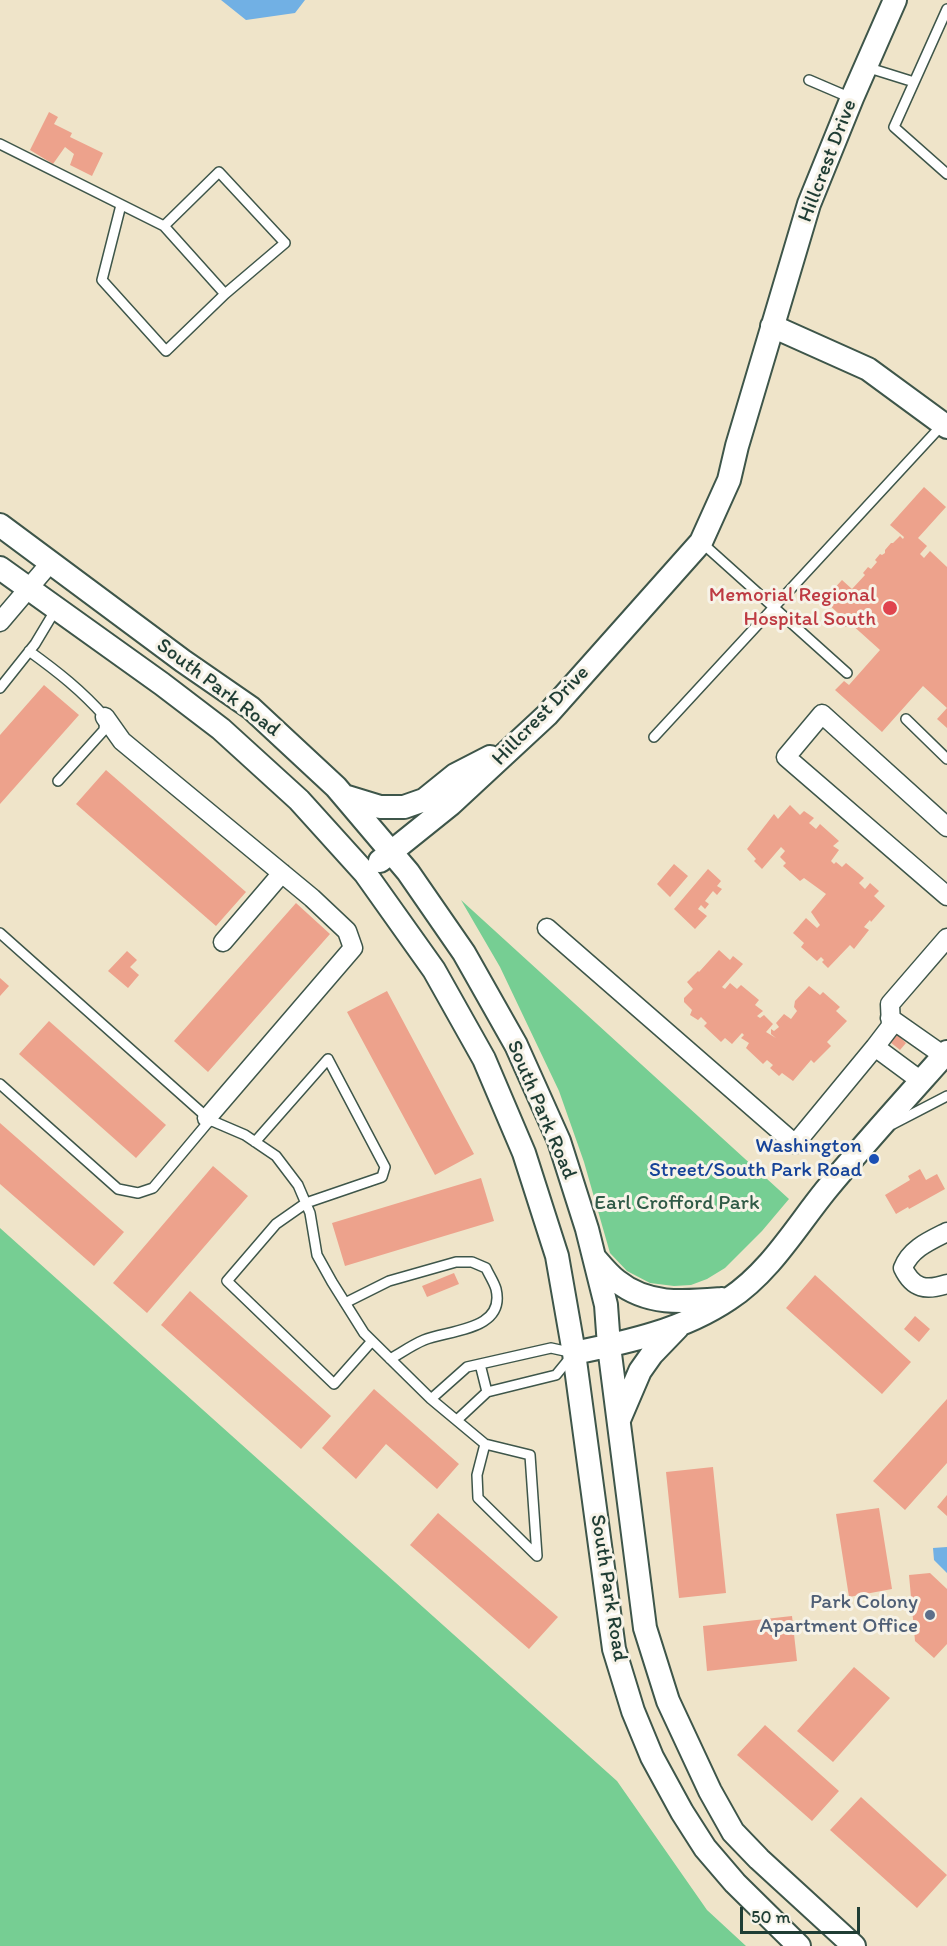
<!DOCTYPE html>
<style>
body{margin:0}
#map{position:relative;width:947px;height:1946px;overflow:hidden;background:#efe4c9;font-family:Itim,sans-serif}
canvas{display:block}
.scale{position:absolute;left:740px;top:1907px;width:120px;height:27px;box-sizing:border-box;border:3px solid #1f3d34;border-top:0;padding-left:8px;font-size:18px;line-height:21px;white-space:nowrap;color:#1f3d34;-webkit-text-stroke:4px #f7f3e8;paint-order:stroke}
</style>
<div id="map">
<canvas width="947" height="1946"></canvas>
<div class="scale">50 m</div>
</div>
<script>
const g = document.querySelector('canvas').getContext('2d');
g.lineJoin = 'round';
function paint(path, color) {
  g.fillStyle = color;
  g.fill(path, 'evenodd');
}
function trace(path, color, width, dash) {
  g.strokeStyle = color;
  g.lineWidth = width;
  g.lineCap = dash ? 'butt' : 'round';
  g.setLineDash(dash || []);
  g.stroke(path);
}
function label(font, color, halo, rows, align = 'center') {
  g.font = font + ' Itim,sans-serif';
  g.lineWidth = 6;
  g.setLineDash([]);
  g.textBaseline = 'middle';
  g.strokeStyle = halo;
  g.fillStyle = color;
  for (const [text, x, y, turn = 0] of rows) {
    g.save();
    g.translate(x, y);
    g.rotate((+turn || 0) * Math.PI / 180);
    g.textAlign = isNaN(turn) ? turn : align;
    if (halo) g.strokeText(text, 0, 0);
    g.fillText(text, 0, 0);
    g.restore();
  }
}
paint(new Path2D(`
 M 461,900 L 789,1199 L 762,1231 L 725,1268 L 707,1279 L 691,1285 L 674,1286 L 650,1283 L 627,1271 L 610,1253 L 584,1162 L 559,1091 L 500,967 Z
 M 0,1228 L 617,1781 L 707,1910 L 746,1946 L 0,1946 Z`), '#76ce93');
paint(new Path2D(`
 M 221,0 L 305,0 L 295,13 L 246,20 Z
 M 947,1547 L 947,1573 L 934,1560 L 933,1548 Z`), '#71b0e4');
paint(new Path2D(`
 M 49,112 L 58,117 L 54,124 L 72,133 L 70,137 L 103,153 L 92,176 L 70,165 L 74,154 L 65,147 L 53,164 L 30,150 Z
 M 924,487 L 946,507 L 918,538 L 927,546 L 920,554 L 924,558 L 930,551 L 947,567 L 947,708 L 923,686 L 882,732 L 835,690 L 844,681 L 849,685 L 880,650 L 850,623 L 846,627 L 836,618 L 839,614 L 826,602 L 832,595 L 830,593 L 842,580 L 852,589 L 865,575 L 863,573 L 868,567 L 871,569 L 877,562 L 875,560 L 880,554 L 882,555 L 885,553 L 885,550 L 891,543 L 893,543 L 900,536 L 903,539 L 904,537 L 890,525 Z
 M 44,685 L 79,715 L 0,804 L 0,735 Z
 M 947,708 L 947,728 L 937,719 Z
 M 106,770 L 246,892 L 216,926 L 76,804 Z
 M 790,805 L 800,815 L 804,811 L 814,818 L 809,823 L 816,829 L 820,824 L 839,841 L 833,846 L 839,850 L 831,861 L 834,864 L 836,862 L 842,867 L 846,863 L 864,878 L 859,883 L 865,889 L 870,883 L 879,891 L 874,896 L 885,906 L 871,922 L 870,920 L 864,927 L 869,930 L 854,949 L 850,945 L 828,968 L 822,962 L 824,960 L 821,957 L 817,961 L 801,947 L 804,943 L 793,933 L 806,918 L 817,928 L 820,925 L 811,912 L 826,894 L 804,878 L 800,881 L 783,866 L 786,863 L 780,857 L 785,851 L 781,847 L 762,869 L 754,861 L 756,859 L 747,849 L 774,814 L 778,819 Z
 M 674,864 L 688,876 L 670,897 L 657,884 Z
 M 708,869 L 721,881 L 717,886 L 722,889 L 717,895 L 713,891 L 705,901 L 709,904 L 705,909 L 701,905 L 698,909 L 707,916 L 695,929 L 674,909 Z
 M 296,903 L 330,934 L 208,1072 L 174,1041 Z
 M 719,950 L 730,960 L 733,956 L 743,964 L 722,987 L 725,989 L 730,983 L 737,989 L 741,985 L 759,1000 L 755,1005 L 763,1011 L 757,1016 L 760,1018 L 764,1015 L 773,1024 L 766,1032 L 776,1038 L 771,1034 L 771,1029 L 774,1031 L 779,1027 L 776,1023 L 784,1014 L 791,1019 L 797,1011 L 794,1007 L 795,1001 L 809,986 L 820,995 L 823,992 L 840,1007 L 836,1011 L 847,1021 L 827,1042 L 831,1046 L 814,1063 L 811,1060 L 793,1081 L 782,1073 L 779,1076 L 770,1068 L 773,1065 L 767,1060 L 763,1064 L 746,1048 L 749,1043 L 741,1038 L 744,1035 L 742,1033 L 732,1044 L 725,1038 L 721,1042 L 704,1026 L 707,1023 L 701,1017 L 698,1020 L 690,1015 L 692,1010 L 684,1002 L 684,998 L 693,989 L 687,982 L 698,971 L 699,972 Z
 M 127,951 L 137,960 L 130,967 L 139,975 L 128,988 L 108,971 Z
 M 0,978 L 9,986 L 0,996 Z
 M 387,991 L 474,1154 L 435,1175 L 347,1012 Z
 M 49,1021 L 166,1125 L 136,1158 L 19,1054 Z
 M 897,1034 L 906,1043 L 900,1050 L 890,1042 Z
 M 0,1123 L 124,1232 L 94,1266 L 0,1184 Z
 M 213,1166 L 248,1196 L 147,1313 L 113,1283 Z
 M 920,1169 L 926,1180 L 937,1174 L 945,1189 L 909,1209 L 908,1207 L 896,1214 L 885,1195 L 910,1180 L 908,1176 Z
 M 481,1178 L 494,1221 L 345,1266 L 332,1223 Z
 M 454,1273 L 459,1284 L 427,1297 L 422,1286 Z
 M 815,1275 L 911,1362 L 882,1394 L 786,1308 Z
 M 190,1291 L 331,1416 L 301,1449 L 161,1325 Z
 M 915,1316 L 930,1329 L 919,1342 L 904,1329 Z
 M 374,1389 L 459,1464 L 437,1489 L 386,1444 L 356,1479 L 322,1448 Z
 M 947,1399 L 947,1463 L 905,1510 L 873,1481 Z
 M 713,1467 L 726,1593 L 679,1598 L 666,1472 Z
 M 947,1495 L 947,1516 L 937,1507 Z
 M 879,1508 L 892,1589 L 849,1597 L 836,1514 Z
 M 438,1513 L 558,1617 L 529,1649 L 410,1545 Z
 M 930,1573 L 947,1589 L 947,1644 L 934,1658 L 915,1641 L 909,1575 Z
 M 792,1616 L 797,1661 L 707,1671 L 703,1626 Z
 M 854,1667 L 890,1698 L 833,1762 L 797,1731 Z
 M 765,1725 L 839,1791 L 812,1821 L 737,1755 Z
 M 861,1797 L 947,1875 L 917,1908 L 830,1830 Z`), '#eda28c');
const service = new Path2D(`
 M 947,9 L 894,127 L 947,174
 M 866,67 L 914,82
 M 809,80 L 851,98
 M 0,144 L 164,226 L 225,294
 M 121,205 L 102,280 L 166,351 L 225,294 L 285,243 L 219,172 L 164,226
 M 701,542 L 847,673
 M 29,651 C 58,672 81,690 105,717 L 104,730 L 58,781
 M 0,688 L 35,644 L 56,609
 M 906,719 L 947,759
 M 654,737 L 943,424
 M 0,933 L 210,1120 L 245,1135 L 276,1156 L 298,1185 L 310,1213 L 317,1255 L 332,1282 L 364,1333 L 431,1399 L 485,1444 L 477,1475 L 478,1498 L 537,1556 L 530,1455 L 485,1444
 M 0,1084 L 118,1189 L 138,1193 L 153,1188 L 210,1120
 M 893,1124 L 947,1096
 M 255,1142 L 328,1059 L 385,1167 L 382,1177 L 306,1203 L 276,1224 L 227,1281 L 334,1384 L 372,1341
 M 345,1303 L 389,1281 L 456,1262 L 472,1262 L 486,1268 C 489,1275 494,1282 496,1289 C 506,1331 448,1330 424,1340 C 412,1345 401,1353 390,1359
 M 480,1364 L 487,1392
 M 431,1399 L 467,1367 L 551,1348 L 574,1353 L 556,1375 L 487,1392 L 457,1420`);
const minor = new Path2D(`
 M 0,622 L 51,562
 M 105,717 L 122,741 L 312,898 L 347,931 L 353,948 L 207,1118
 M 947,827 L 822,714 L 786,757 L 947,896
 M 547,928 L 795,1144 L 875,1047 L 891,1026 L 890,1004 L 947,938
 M 223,942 L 282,873
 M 890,1018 L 944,1056
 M 875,1047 L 921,1081
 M 947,1232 C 929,1241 910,1249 903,1268 C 913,1289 926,1291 947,1284`);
const tertiary = new Path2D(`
 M 772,326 L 868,369 L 947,427
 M 0,525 L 183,661 L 251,708 L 336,787 L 408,872 L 464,953 L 516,1045 L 559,1141 L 587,1229 L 606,1305 L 609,1346 L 645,1628 L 668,1701 L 710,1791 L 733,1832 L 759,1859 L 854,1946
 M 0,568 L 162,684 L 221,729 L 299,800 L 365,873 L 434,970 L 484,1059 L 524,1153 L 557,1256 L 574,1353 L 614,1649 L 633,1711 L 652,1757 L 682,1812 L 705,1848 L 735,1883 L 799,1946
 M 344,796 L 380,807 L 404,807 L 424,800 L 455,775 L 490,757
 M 380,861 L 451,804 L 547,715 L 701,542 L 729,480 L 737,446 L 809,204 L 852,98 L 895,0
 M 594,1257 C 601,1265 608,1274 617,1281 C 648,1306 685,1302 722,1299
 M 574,1353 C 628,1342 683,1330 729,1299 C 770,1272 796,1227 826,1190 C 865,1143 906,1098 947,1052
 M 619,1420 L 640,1371 L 652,1354 L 678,1327`);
trace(service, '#3e564a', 12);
trace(minor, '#3e564a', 21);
trace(tertiary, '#3e564a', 26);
trace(service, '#fff', 9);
trace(minor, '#fff', 18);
trace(tertiary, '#fff', 22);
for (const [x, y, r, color] of [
 [890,608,8,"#e0444e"],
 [874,1159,6,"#1a4fb4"],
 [930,1615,6,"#5c6f8a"]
]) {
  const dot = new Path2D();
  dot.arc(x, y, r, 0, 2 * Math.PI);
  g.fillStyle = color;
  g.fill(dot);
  trace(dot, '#f7f3e8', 2);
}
label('21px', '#1f3d34', '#f7f3e8', [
 ["Hillcrest Drive",828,161,-69],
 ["South Park Road",218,688,37],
 ["Hillcrest Drive",541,716,-46],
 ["South Park Road",541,1110,67],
 ["South Park Road",608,1588,81]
]);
label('21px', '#be3a42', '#f7f3e8', [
 ["Memorial Regional",876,596],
 ["Hospital South",876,620]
], 'right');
label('21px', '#164399', '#f7f3e8', [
 ["Washington",862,1147],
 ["Street/South Park Road",862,1171]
], 'right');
label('21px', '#305a47', '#f7f3e8', [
 ["Earl Crofford Park",677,1204]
]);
label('21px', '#4e5e75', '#f7f3e8', [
 ["Park Colony",918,1603],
 ["Apartment Office",918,1627]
], 'right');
</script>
